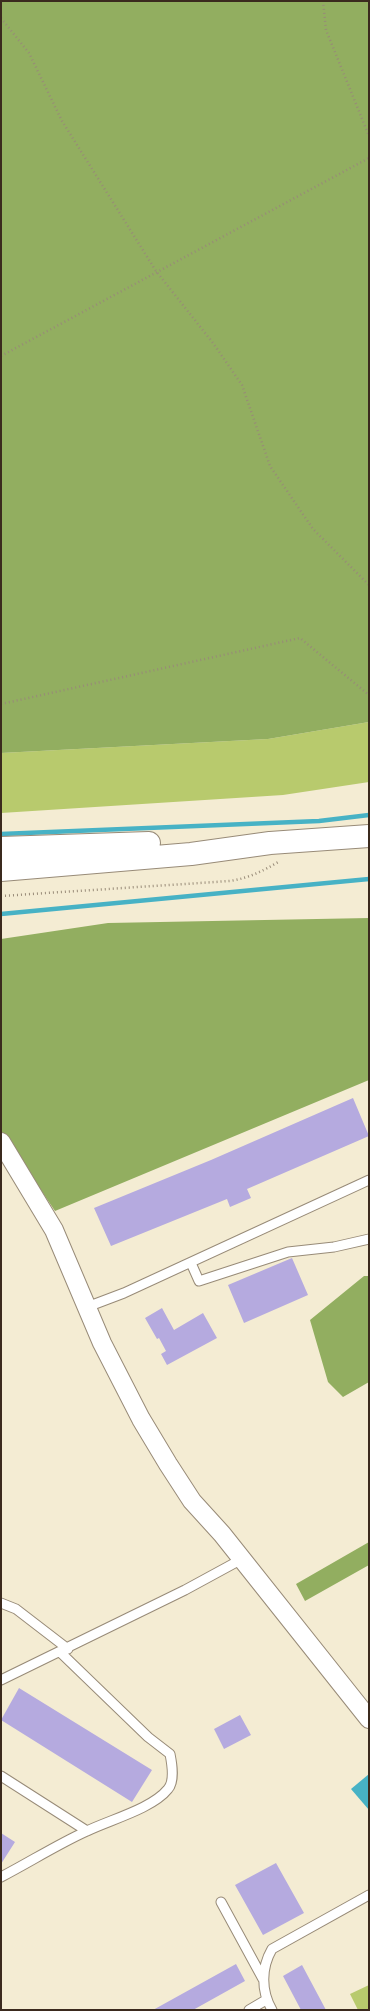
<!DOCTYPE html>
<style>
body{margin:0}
#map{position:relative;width:370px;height:2011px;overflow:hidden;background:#f4ecd3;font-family:"IM FELL English",serif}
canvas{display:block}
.frame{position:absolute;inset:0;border:2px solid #3b2a1e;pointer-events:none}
</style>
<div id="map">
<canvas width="370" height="2011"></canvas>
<div class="frame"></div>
</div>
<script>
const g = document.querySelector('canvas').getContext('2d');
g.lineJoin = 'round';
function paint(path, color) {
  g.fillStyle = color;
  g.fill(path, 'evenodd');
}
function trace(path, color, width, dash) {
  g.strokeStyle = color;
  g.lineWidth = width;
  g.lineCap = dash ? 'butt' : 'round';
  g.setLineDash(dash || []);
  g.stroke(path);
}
paint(new Path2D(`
 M 369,722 L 369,782 L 283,795 L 1,813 L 1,753 L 268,739 Z
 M 369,1985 L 369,2010 L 358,2010 L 350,1994 Z`), '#b8ca6d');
paint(new Path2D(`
 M 1,1 L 369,1 L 369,722 L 268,739 L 1,753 Z
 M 369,918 L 369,1080 L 55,1211 L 1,1131 L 1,939 L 108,923 Z
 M 364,1276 L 369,1276 L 369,1382 L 343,1397 L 328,1382 L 310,1320 Z
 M 369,1542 L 369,1565 L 305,1601 L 296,1584 Z`), '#92ae60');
paint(new Path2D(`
 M 369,1774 L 369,1810 L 351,1789 Z`), '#47b2c5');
trace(new Path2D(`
 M 1,834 L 319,821 L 369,815
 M 1,914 L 369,879`), '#47b2c5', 4.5);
paint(new Path2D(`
 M 353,1098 L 369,1136 L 247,1189 L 251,1198 L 230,1207 L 227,1199 L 111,1246 L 94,1208 L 211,1160 Z
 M 292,1258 L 308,1295 L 244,1323 L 228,1285 Z
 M 162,1308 L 174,1330 L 203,1313 L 217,1338 L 167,1365 L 161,1354 L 166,1351 L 159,1338 L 157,1339 L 145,1318 Z
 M 19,1688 L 152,1770 L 132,1802 L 1,1720 Z
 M 240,1715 L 251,1735 L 224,1749 L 214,1729 Z
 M 1,1833 L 15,1842 L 1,1864 Z
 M 276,1863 L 304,1913 L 263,1935 L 235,1885 Z
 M 236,1964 L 245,1981 L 193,2010 L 153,2010 Z
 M 302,1965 L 326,2010 L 301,2010 L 283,1976 Z`), '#b5aadf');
const lane = new Path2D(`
 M 191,1263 L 199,1281 L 288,1252 L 334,1247 L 369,1239
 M 87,1307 L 124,1293 L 369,1180
 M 1,1603 L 16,1609 L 68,1649
 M 1,1680 L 185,1590 L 242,1559
 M 1,1776 L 87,1831
 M 1,1877 C 30,1862 58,1844 87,1831 C 109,1820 152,1809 168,1789 C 175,1781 172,1764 170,1754 L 148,1737 L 60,1652
 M 221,1902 L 263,1979
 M 249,2010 L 266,2000
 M 272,2010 C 261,1991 261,1968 272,1949 L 369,1895`);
const street = new Path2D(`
 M 1,1142 L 54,1230 L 102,1343 L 141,1419 L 168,1464 L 192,1501 L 222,1534 L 369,1719`);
const secondary = new Path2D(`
 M 1,848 L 149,843
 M 1,870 L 191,854 L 270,843 L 369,836`);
trace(lane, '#988b78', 11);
trace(street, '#988b78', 20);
trace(secondary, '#988b78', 24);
trace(new Path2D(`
 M 323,1 L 326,30 L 369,136
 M 1,18 L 29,53 L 62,121 L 156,271 L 213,343 L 242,385 L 270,466 L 313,529 L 369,585
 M 1,356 L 369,158
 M 1,704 L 300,638 L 369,695
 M 1,896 L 230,881 C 249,878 263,871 280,861`), '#988b78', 2.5, [1, 3]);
trace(lane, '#fff', 9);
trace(street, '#fff', 18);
trace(secondary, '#fff', 22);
</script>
